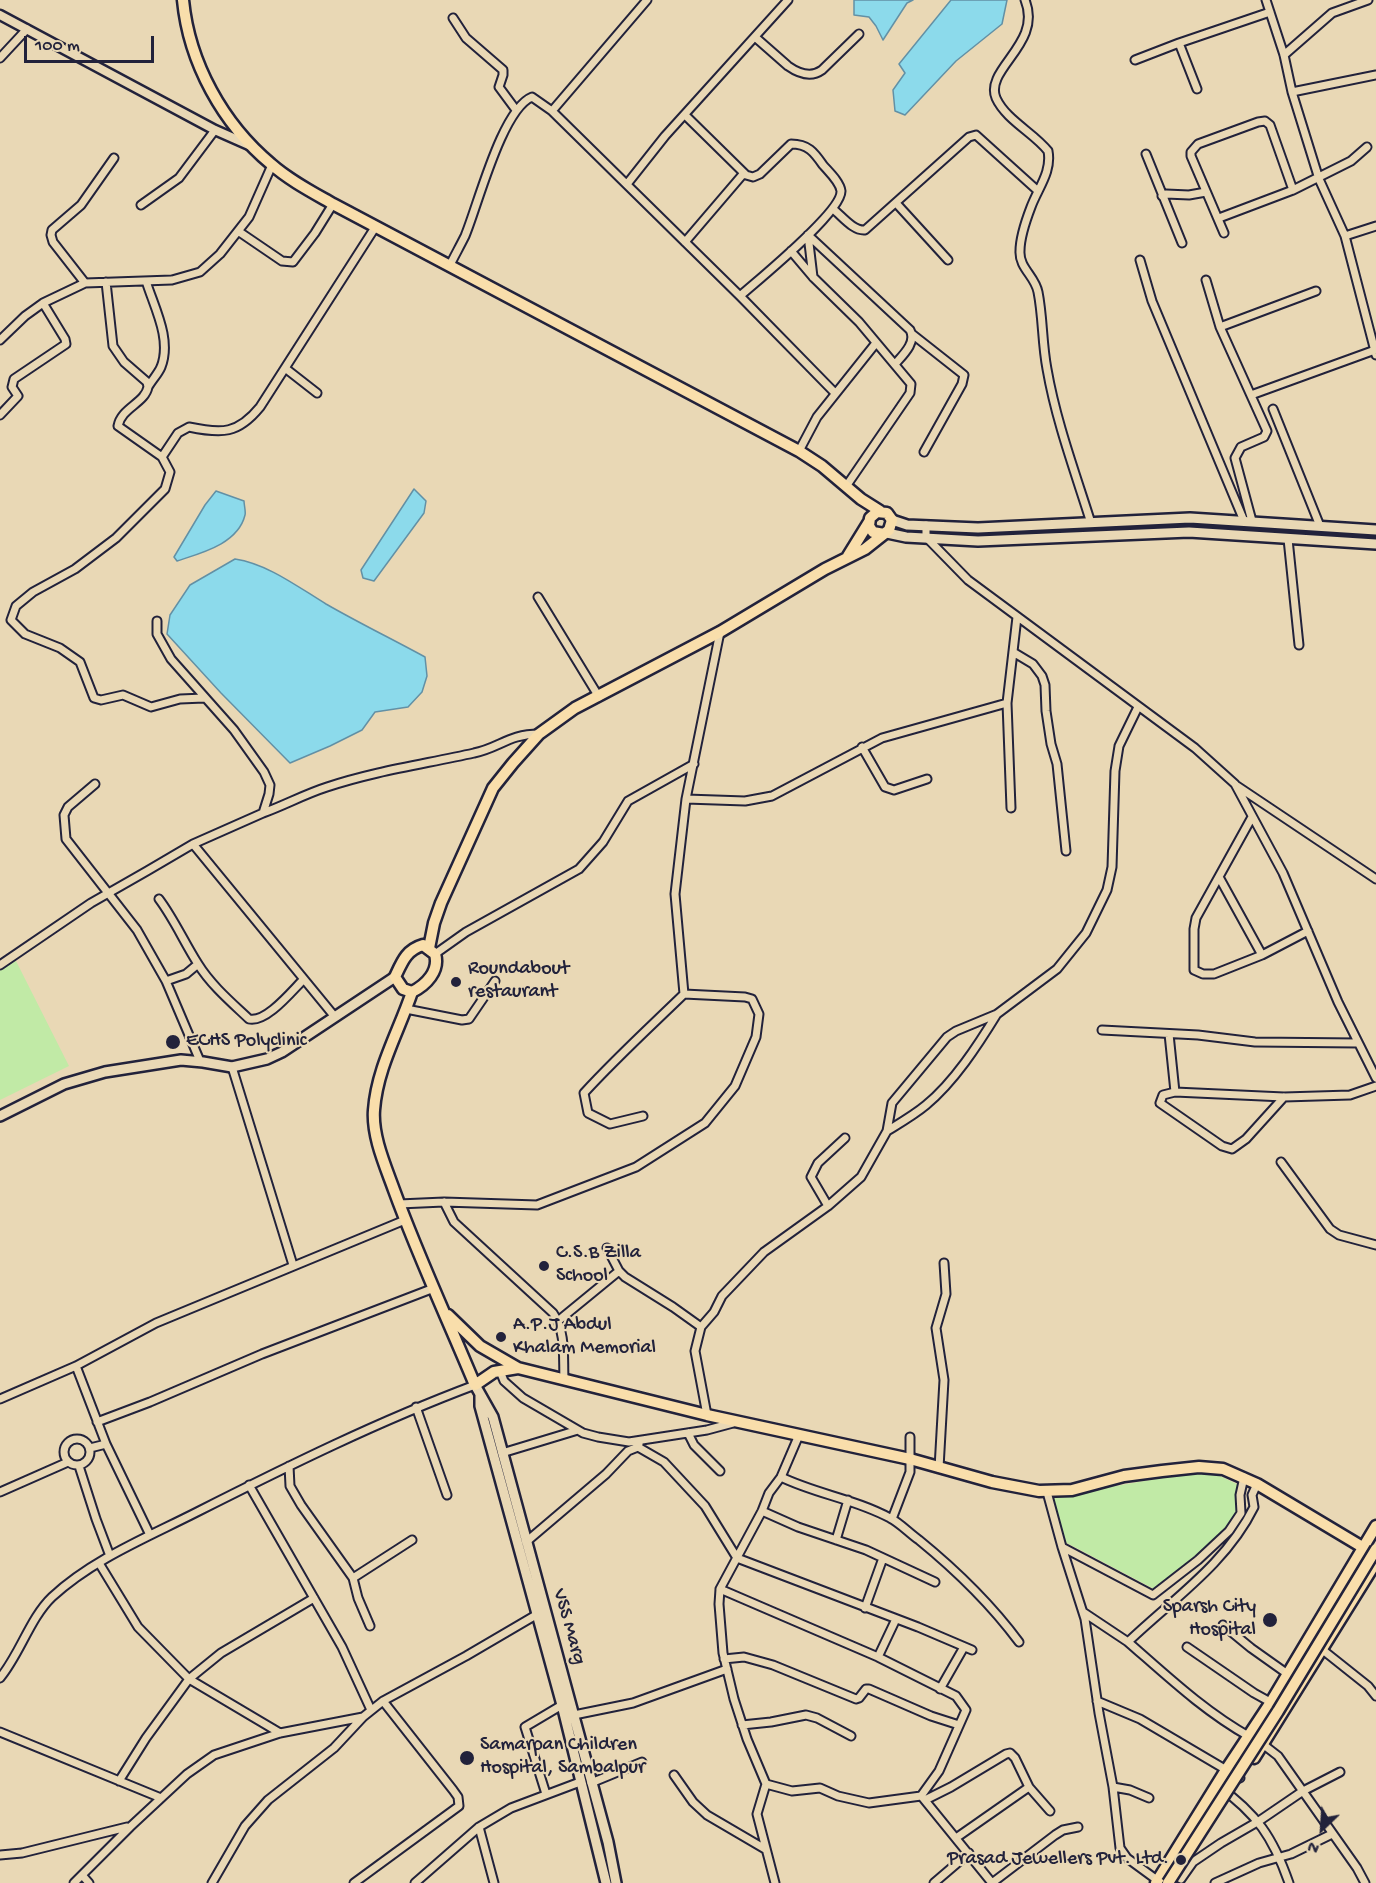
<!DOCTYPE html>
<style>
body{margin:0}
#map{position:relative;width:1376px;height:1883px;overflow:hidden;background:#e9d8b5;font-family:"Gochi Hand",sans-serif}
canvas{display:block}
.north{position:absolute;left:1292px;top:1799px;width:60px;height:60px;-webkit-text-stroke:4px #e9d8b5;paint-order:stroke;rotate:205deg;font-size:16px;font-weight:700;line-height:24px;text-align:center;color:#22223b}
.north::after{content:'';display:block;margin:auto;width:21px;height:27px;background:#22223b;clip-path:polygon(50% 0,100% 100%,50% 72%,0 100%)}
.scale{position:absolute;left:24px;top:36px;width:130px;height:27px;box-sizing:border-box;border:3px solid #22223b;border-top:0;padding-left:8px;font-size:18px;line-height:21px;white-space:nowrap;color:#22223b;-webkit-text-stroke:4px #e9d8b5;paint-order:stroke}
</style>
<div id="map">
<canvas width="1376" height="1883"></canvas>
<div class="north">N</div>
<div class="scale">100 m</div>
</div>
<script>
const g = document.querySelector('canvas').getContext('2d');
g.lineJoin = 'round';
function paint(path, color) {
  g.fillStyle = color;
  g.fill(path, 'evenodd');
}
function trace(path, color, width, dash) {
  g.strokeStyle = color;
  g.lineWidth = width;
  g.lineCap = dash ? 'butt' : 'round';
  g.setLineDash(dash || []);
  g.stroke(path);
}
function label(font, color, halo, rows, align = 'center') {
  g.font = font + ' "Gochi Hand",sans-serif';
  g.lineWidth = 4.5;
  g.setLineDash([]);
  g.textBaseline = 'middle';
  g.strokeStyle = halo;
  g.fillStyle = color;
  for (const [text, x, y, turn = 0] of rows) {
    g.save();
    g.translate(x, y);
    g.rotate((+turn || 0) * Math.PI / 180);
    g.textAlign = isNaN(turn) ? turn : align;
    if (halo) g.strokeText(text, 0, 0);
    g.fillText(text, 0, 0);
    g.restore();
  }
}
paint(new Path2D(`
 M 16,961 L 69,1066 L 0,1100 L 0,970 Z
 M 1207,1470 L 1239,1485 C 1237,1493 1239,1506 1236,1513 C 1231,1529 1170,1576 1154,1589 L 1065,1542 L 1053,1497 Z`), '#c1eaa6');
const water = new Path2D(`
 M 854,0 L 913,0 L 907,3 L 883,40 L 876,26 L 869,17 L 854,15 Z
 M 951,0 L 1007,0 L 1002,24 L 956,61 L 905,115 L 895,111 L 893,90 L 905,73 L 899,64 Z
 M 414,489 L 426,501 L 424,513 L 374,581 L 363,578 L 361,570 Z
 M 216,491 L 244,501 C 244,505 246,512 245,515 C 238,544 201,553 177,561 L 174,557 L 205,505 Z
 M 235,559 C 268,564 298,587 326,604 C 359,623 392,639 425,657 L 427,676 L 422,692 L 408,707 L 375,712 L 362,730 L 330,746 L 290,763 L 221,693 L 167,634 L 170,615 L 190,585 Z`);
paint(water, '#8cdaeb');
trace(water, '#6290a5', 1.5);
const minor = new Path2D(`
 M 1025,0 C 1043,44 984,69 996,98 C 1006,120 1034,133 1048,151 C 1052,172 1038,188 1031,207 C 1026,220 1020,237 1020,251 C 1019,268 1035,276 1038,292 C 1043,317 1042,343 1047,369 C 1056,421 1075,472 1091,523
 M 1266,0 L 1284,55 L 1292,92 L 1319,179 L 1345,236 L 1376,355
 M 453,18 L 466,38 L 503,70 L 503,75 L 499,87 L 516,110
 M 755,37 L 788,66 C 798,73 811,78 822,70 L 859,34
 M 1179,43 L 1197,89
 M 1284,55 L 1332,13 L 1368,0
 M 0,58 L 27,29
 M 1135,60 L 1179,43 L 1270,12
 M 1292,92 L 1376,75
 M 552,111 L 647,0
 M 685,115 L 746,175 L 753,177 L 760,174 L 791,144 C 808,144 814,152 823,165 C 829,172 840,182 841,191 C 842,212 758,280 740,296
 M 1146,154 L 1182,243
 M 627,184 L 665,136 L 788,0
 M 1293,190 L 1351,161 L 1367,147
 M 1162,196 L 1166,194 L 1189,195 L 1206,192
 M 896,203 L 948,260
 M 141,205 L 179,178 L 215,130
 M 833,209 C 842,216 853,231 865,230 L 969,137 L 976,135 L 1038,191
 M 1219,218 L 1293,190 L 1270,125 L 1265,121 L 1258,122 L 1198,144 L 1191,152 L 1191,156 L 1224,233
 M 238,231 L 282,261 L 293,262 L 315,233 L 333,204
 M 808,235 L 910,330 C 917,342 903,355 895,364
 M 808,235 L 813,277
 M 1345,236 L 1376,226
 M 685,242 L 744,173
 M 791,251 L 813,277 L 859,322 L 911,384 L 910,393 L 847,485
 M 1140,260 L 1152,301 L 1244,521
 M 450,265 C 455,255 460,246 465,236 C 478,205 502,109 532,97 L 552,111 L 740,296 L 835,393
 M 1206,280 L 1220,327 L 1267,431 L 1264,437 L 1241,447 L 1235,458 L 1252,521
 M 146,281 C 154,307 172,339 161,367 C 158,374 152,380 148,387
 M 106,282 L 113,346 L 124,362 L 147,382 L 148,387 C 145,403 121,408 118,426 L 162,457
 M 85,283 L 53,242 L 51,235 L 52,230 L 81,205 L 114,158
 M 1220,327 L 1316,291
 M 912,334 L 964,375 L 962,384 L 924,452
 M 0,340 L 25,316 L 43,303 L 85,283 L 172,280 L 200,272 L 220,254 L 249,217 L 272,165
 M 285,368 L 317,393
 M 1251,395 L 1375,350
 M 1273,409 L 1320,526
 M 0,415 L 18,396 L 12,387 L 14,379 L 66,344 L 65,339 L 43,303
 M 799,451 L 817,417 L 876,343
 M 926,525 L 926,537 L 968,580 L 1195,748 L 1235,784 L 1283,873 L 1338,1002 L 1376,1078
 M 1288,539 L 1299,645
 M 538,597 L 599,697
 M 1013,652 L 1033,664 L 1042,676 L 1045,685 L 1046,711 L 1051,744 L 1057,764 L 1066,851
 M 204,698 L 180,699 L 151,707 L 123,695 L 101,700 L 94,698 L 80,662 L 60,648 L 25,634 L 11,620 L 16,606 L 33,592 L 75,569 L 116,538 L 165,489 L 170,472 L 162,457 L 178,433 L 189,427 C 222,434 238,434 260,407 L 376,226
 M 862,747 L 885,787 L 894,790 L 927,779
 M 95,784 L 68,807 L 64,815 L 66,839 L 137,930 L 166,981 L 200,1061
 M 1237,786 L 1376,879
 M 686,799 L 745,801 L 772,796 L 882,738 L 1007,703
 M 1011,808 L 1007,703 L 1017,617
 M 263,813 C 285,805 305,794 327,787 C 375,771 425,764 474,753 C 499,748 509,734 539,734
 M 1252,817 L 1196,918 L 1194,929 L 1194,970 L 1203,974 L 1214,974 L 1262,955 L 1308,931
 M 193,844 L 335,1017
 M 1219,877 L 1262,955
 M 159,899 C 174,919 184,942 198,964 C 211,985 231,1002 249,1019 C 266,1023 291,992 303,980
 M 435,954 L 466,932 L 579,869 L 603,842 L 628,801 L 694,764
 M 0,965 L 91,903 L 147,871 L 193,844 L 263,813 L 269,794 L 270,785 L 264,772 L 234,730 L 171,659 L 157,634 L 157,621
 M 166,981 L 186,974 L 198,964
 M 406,1009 L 462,1020 L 469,1019 L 495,981
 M 1102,1030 L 1198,1035 L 1255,1042 L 1358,1043
 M 1169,1034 L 1175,1092
 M 232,1067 L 293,1265
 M 1284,1097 L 1246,1139 L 1232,1149 L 1222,1146 L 1160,1103 L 1163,1095 L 1175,1092 L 1284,1097 L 1350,1095 L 1376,1086
 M 643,1116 L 610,1124 L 588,1113 L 584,1093 C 616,1058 650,1027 684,994
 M 887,1131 C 900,1123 914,1115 926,1105 C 954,1082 978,1045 997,1014
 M 1281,1162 L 1330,1229 L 1339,1235 L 1376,1245
 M 444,1202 L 454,1222 L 553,1313 C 566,1332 563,1356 564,1378
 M 399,1204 L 444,1202 L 537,1205 L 636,1167 L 705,1123 L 735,1086 L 756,1037 L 759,1014 L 752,999 L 745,997 L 684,994 L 675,894 L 686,799 L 720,632
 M 828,1206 L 811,1177 L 818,1163 L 845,1138
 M 607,1248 L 619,1271 L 625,1277 L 673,1307 L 701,1327 L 714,1312 L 722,1296 L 764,1252 L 828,1206 L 861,1177 L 887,1131 L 892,1103 L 947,1037 L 956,1031 L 997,1014 L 1057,969 L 1086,933 L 1107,890 L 1112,867 L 1115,771 L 1119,746 L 1138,707
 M 558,1321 L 619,1271
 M 701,1327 L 695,1351 L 707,1415
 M 76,1366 L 106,1444
 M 500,1371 L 504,1381 L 523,1398 L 583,1433 L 598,1437 L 629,1442 L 707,1430 L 733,1423
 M 0,1399 L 76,1366 L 156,1323 L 405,1220
 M 416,1407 L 447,1495
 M 97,1422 L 150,1402 L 262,1354 L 434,1288
 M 688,1433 L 694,1445 L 720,1471
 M64 1452a13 13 0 1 1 26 0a13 13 0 1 1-26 0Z
 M 638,1447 L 664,1462 L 705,1506 L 737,1558 L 918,1627 L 972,1650
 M 90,1448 L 106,1444 L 150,1535
 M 502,1453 L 578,1430
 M 79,1466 L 96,1519 L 110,1556
 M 289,1466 L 290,1486 L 301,1505 L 353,1578 L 358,1598 L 370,1626
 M 939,1468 L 944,1380 L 936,1328 L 946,1294 L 944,1263
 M 781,1477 C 816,1494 855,1499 890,1518 C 900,1523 909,1533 919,1540 C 957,1571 990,1603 1019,1642
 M 249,1485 L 342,1647 L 371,1710
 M 0,1492 L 68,1462
 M 1047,1492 L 1062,1547 L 1085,1619 L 1099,1713 L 1113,1787 L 1120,1848 L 1127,1858 L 1157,1880
 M 762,1511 L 798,1527 L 866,1550 L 935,1582
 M 892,1519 L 910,1472 L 910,1437
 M 836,1540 L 848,1500
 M 526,1542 L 606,1474 L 628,1451 L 638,1447 L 639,1444
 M 1062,1547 L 1153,1595 L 1198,1560 L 1229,1531 L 1241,1513 L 1240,1495 L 1244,1477
 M 99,1563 L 138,1627 L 189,1679 L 280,1733
 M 353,1578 L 412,1540
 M 720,1589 L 878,1657 L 956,1696 L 966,1710 L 939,1771 L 921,1796 L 869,1803 L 838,1796 L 820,1788 L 792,1791 L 766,1784 L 747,1739 L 734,1699 L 723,1653 L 719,1604 L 720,1589 L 762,1511 L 769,1493 L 781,1477 L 799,1435
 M 865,1608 L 883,1558
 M 1083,1612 L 1128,1642
 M 1223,1625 L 1251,1648 L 1289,1675
 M 1187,1647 L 1254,1693 L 1272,1703
 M 1319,1647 L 1368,1686 L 1376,1696
 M 878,1657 L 896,1619
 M 724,1659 L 744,1657 L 773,1665 L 856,1699 L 859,1698 L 866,1689 L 869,1689 L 931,1716 L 959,1725
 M 0,1678 C 20,1654 30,1618 52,1597 C 93,1559 148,1537 197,1512 C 288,1466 379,1421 475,1385
 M 940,1689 L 964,1647
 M 1097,1701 L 1140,1719 L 1240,1778
 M 574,1715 L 633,1703 L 727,1669
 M 742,1725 L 771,1722 L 806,1715 L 817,1718 L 851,1736
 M 0,1732 L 161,1798
 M 1250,1737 C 1205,1712 1167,1676 1128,1642 C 1173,1599 1226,1564 1254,1507 L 1252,1495 L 1257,1484
 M 1260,1742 L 1278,1756 L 1357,1868 L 1365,1883
 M 674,1775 L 693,1802 L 707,1815 L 765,1849
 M 119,1781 L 146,1738 L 189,1679 L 221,1653 L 314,1598
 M 591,1783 L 642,1762
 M 766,1784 L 757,1814 L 775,1883
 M 1217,1785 C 1257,1814 1273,1837 1289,1883
 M 1113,1787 L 1130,1790 L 1149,1798
 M 546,1794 L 525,1727 L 562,1705
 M 923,1798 L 992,1883
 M 925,1800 L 951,1787 L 1006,1754 L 1010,1753 L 1015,1758 L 1029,1787 L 1050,1811
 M 479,1827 L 494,1883
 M 956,1838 L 1029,1787
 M 0,1855 L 22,1853 L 127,1827
 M 1172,1874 L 1181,1879 L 1193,1862 L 1221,1843 L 1259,1821 L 1303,1791 L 1340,1772
 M 82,1875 L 89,1883
 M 74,1883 L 130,1827 L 187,1774 L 214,1755 L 280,1733 L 363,1717 L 383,1701 L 466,1656 L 536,1615
 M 212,1883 L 245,1826 L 268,1800 L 334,1748 L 363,1717
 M 354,1883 L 459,1806 L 458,1797 L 453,1790 L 383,1701
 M 415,1883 L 479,1827 L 511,1808 L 580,1782
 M 934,1883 L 969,1853
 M 992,1883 L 1055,1835 L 1063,1830 L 1078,1827
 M 1215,1883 L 1259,1863 L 1291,1854 L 1332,1834`);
const tertiary = new Path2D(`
 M 0,15 L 215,130 L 249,145`);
const secondary = new Path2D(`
 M 892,520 L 907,525 L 978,528 L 1190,518 L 1376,530
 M 887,533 L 906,537 L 978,541 L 1189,532 L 1376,544
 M 0,1116 L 64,1084 L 105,1072 L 181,1060 L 203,1062 L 232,1067 L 267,1059 L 282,1052 L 395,977
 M 475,1385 L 493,1417 L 608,1842 L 616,1883
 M 480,1395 L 480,1406 L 562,1705 L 606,1883`);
const primary = new Path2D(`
 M 183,0 C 189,63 223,124 271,164 C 289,180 312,192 333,204 L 799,451 L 822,466 L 861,499 L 880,511
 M 848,556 L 869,522
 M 423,945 L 435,954 C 440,971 426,985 412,992 L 403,989 L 395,977 C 402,962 406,950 423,945 Z
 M 429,948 L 434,923 L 441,903 L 493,788 L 513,763 L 539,734 L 575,708 L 720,632 L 825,569 L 865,549 L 889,530 L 892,520 L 887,513 L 877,512 L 870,518 L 869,526 L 873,532 L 884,534
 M 412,992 C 399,1031 377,1068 374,1110 C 372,1136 385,1165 394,1190 C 418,1256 448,1320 475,1385 L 494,1372 L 518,1368 L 707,1415 L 910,1459 L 992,1482 L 1039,1491 L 1072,1490 L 1124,1476 L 1162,1471 L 1199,1467 L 1223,1469 L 1257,1484 L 1364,1548
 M 448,1315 L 480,1346 L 518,1368
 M 1254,1758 L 1376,1562
 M 1156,1883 L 1226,1770 L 1271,1702 L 1376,1526`);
trace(minor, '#22223b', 11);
trace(tertiary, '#22223b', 13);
trace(secondary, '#22223b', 14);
trace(primary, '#22223b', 15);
trace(minor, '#e9d8b5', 7);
trace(tertiary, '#e9d8b5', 8);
trace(secondary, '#e9d8b5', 9);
trace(primary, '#f9deab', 10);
const primaryBridge = new Path2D(`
 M 1168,1883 L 1278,1711 L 1376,1549`);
trace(primaryBridge, '#22223b', 15, []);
trace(primaryBridge, '#f9deab', 10);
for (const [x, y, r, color] of [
 [456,982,6,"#22223b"],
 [173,1042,8,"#22223b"],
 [544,1266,6,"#22223b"],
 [501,1337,6,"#22223b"],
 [1270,1620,8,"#22223b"],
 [467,1758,8,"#22223b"],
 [1181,1860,6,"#22223b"]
]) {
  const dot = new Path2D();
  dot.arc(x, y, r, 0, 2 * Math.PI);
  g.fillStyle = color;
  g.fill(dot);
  trace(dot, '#e9d8b5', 2);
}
label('20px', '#22223b', '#e9d8b5', [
 ["Roundabout",468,970],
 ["restaurant",468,993],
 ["ECHS Polyclinic",186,1042],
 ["C.S.B Zilla",556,1254],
 ["School",556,1277],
 ["A.P.J Abdul",513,1326],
 ["Khalam Memorial",513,1349],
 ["Sparsh City",1256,1608,"right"],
 ["Hospital",1256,1631,"right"],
 ["Samarpan Children",480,1746],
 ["Hospital, Sambalpur",480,1769],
 ["Prasad Jewellers Pvt. Ltd.",1169,1860,"right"]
], 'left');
label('20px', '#22223b', '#e9d8b5', [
 ["VSS Marg",568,1627,74]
]);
</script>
